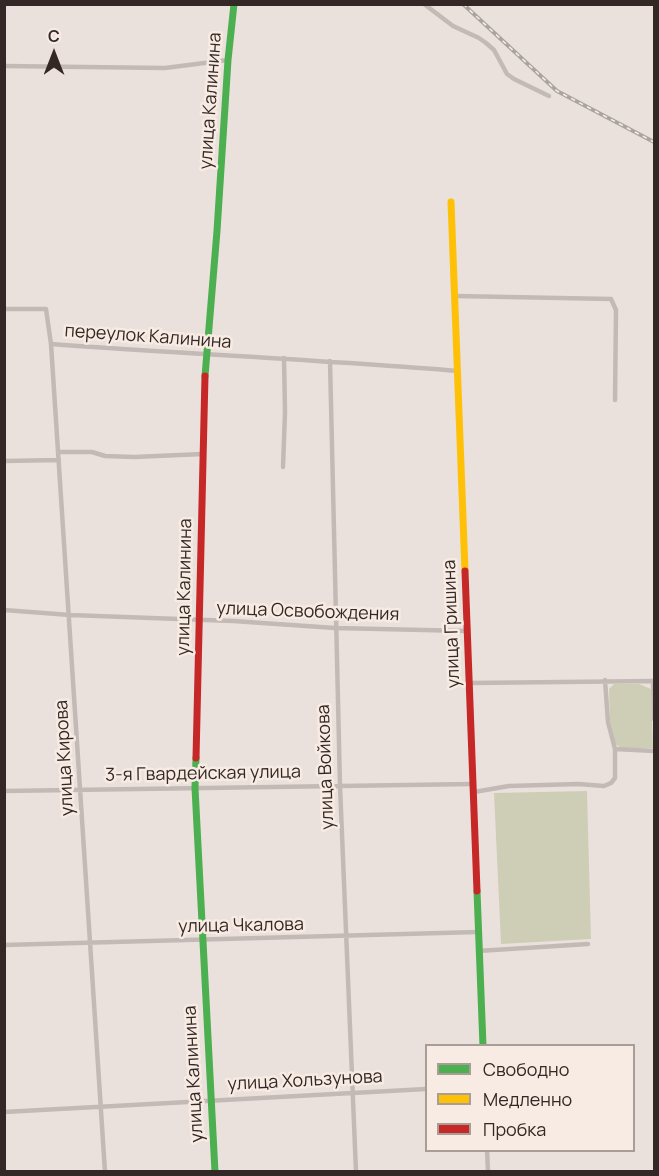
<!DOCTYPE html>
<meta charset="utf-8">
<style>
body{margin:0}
#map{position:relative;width:659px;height:1176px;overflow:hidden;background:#eae1dd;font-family:Manrope,sans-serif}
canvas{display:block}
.frame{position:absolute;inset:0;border:6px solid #332825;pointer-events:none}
.legend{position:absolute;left:425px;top:1044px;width:210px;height:108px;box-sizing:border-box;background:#f8ebe3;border:2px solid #a99d97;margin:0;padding:8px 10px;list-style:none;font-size:18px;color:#332825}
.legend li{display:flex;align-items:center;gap:12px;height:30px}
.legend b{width:30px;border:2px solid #a99d97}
.north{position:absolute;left:24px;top:24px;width:60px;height:60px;-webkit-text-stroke:4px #f8ebe3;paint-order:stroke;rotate:0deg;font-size:16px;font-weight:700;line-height:24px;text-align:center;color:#332825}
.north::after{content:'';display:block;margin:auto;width:21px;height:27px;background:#332825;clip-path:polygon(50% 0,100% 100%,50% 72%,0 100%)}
</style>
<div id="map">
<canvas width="659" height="1176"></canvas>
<div class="frame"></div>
<ul class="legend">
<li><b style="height:8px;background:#4caf50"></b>Свободно</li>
<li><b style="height:8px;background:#ffc107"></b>Медленно</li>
<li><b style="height:8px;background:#c62828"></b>Пробка</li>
</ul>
<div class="north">С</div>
</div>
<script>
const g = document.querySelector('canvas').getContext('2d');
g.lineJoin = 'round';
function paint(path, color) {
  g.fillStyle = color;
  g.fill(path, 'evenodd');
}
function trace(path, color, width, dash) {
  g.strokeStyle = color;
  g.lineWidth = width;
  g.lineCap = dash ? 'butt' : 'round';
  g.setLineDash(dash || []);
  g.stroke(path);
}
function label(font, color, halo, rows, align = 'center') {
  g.font = font + ' Manrope,sans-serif';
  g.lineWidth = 5;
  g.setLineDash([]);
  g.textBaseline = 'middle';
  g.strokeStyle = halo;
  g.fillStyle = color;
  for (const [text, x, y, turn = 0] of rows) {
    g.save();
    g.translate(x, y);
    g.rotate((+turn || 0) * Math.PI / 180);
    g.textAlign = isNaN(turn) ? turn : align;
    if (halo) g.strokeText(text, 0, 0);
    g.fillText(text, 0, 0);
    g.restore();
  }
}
paint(new Path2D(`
 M 614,684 L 639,684 L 651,689 L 653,748 L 623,749 L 615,744 L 610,721 L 609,689 Z
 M 587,791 L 591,939 L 501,944 L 494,793 Z`), '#ceceb7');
trace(new Path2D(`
 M 424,4 L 453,26 L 479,38 L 486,43 L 494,50 L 507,74 L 514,79 L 549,96
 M 4,66 L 165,68 L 228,60
 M 456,296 L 611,299 L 616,310 L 615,400
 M 4,309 L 46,309 L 51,344 C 186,354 322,360 458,371
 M 51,344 L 105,1172
 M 330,361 L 340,786 L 356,1172
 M 58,452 L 92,452 L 105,456 L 134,457 L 203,454
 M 4,461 L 59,460
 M 283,467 L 285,412 L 284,358
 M 4,610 L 70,615 L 233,621 L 335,628 L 467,631
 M 653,681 L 654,719
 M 470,683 L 654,681
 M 615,749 L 654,751
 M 4,791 L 473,784
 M 474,792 L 509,786 L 578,784 L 604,786 L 611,783 L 615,778 L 615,749 L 608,722 L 605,680
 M 4,945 L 477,932
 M 478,951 L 588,944
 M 4,1112 L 426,1089
 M 487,1150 L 488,1172`), '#c3bab6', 4.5);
trace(new Path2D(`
 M 205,376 L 217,231 L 228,60 L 234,4
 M 196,758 L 195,788 L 215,1172
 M 477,891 L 483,1046`), '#4caf50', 7);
trace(new Path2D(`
 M 451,202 L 465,571`), '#ffc107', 7);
trace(new Path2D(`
 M 465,571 L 477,891
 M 196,758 L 205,376`), '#c62828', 7);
const rail = new Path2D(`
 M 463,4 L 557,91 L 654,142`);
trace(rail, '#aaa4a1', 4);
trace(rail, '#f8ebe3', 1.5, [4.5]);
label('18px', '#332825', '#f8ebe3', [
 ["улица Калинина",211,101,-86],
 ["переулок Калинина",148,337,4],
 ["улица Калинина",185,587,-89],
 ["улица Освобождения",308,612,2],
 ["улица Гришина",452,624,-92],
 ["улица Кирова",65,758,-93],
 ["улица Войкова",326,767,-92],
 ["3-я Гвардейская улица",203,774,-1],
 ["улица Чкалова",241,926,-1],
 ["улица Калинина",194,1074,-93],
 ["улица Хользунова",305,1081,-3]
]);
</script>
